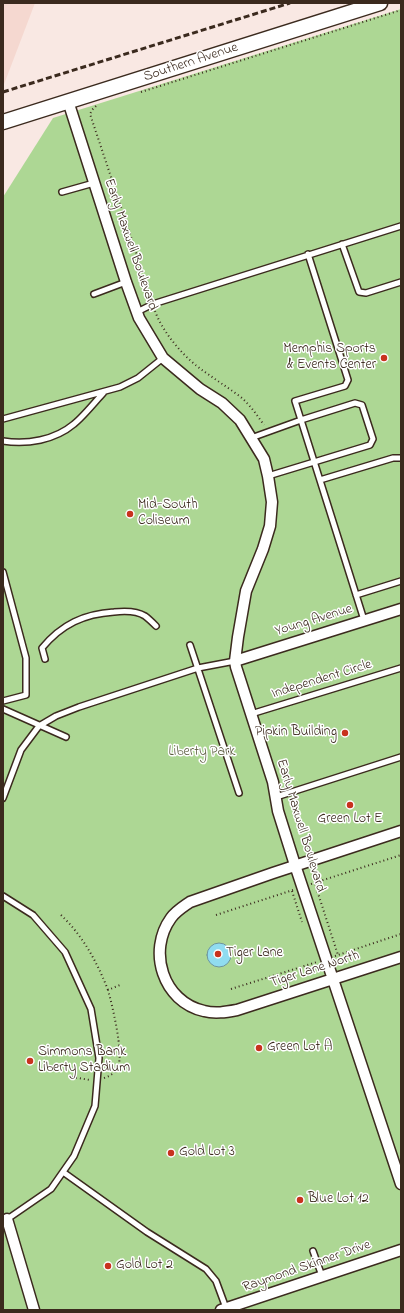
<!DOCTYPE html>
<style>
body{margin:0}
#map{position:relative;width:404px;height:1313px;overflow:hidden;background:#f9e8e3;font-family:"Indie Flower",sans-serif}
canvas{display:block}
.frame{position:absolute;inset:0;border:4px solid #3b2a1e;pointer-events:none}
</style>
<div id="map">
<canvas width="404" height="1313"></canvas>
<div class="frame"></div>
</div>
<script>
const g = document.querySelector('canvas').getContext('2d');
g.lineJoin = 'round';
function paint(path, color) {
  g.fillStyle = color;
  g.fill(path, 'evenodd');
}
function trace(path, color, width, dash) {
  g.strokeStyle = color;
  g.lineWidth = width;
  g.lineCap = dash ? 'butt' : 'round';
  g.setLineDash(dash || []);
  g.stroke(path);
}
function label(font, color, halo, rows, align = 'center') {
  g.font = font + ' "Indie Flower",sans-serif';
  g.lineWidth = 3;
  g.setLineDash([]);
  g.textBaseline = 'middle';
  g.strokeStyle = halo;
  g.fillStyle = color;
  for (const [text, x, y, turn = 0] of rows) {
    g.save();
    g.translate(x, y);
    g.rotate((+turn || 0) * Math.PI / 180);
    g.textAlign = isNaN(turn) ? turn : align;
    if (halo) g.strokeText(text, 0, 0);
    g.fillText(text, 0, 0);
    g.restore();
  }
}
paint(new Path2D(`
 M 3,3 L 35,3 L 3,87 Z`), '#f5d8d0');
paint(new Path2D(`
 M 401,9 L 401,1310 L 3,1310 L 3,197 L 53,118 Z`), '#add794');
const water = new Path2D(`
 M207 955a12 12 0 1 1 24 0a12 12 0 1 1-24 0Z`);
paint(water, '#90dcf0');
trace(water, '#6e959c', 1);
const lane = new Path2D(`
 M 62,192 L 94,183
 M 342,244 L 359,292 L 366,293 L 401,282
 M 308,254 L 348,380 L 345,386 L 295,401 L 364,620
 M 94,294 L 126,282
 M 137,312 L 153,304 L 401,226
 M 3,419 L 120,387 L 138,378 L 163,358
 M 251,438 L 301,420 L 355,403 L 362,405 L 373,439 L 370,445 L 268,476
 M 3,441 C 27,445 55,440 74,424 C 83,417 96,401 104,392
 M 320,480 L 393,458 L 401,458
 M 3,572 L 26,658 L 26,695 L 3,701
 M 356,595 L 401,581
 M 190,645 L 239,793
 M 45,659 L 42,648 C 62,624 84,614 114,612 C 123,611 137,611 145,616 C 149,619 153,623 156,626
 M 3,709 L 66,737
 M 251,714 L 401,668
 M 276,797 L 401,757
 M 3,798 L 21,750 L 39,726 L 56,716 L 79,707 L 198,668 L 235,661
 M 3,896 L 33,915 L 65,952 L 91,1009 L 99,1058 L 95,1106 L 74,1156 L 51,1189 L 6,1220
 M 63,1172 L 147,1232 L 206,1269 L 216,1281 L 226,1308
 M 313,1251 L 322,1276`);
const street = new Path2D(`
 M 68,101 L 126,282 L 139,318 L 163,358 L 200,389 L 222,403 L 240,420 L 264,459 L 268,476 L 272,502 L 270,526 L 263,549 L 246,591 L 238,637 L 235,661 L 236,667 L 273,782 L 278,811 L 295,865 L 401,1184
 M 235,661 L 401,609
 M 401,831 L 273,873 L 190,902 C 183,907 176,911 171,918 C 147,951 163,1002 204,1011 C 215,1014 226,1012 237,1010 L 401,957
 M 7,1219 L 34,1310
 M 221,1310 L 401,1250`);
const secondary = new Path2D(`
 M 3,122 L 380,3`);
trace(lane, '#3b2a1e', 8);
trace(street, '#3b2a1e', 13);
trace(secondary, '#3b2a1e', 17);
trace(new Path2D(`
 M 141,92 L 401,10
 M 96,106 L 92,110 L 90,114 L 151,297
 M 155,311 C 163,333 185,359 205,372 C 216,380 227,387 238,395 C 249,403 256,414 264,425
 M 311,884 L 401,855
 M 315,884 L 338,955
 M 292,891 L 302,922
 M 61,915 C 83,936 97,962 108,990
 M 216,915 L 293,890
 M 335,956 L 401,934
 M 231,989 L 317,962
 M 72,1077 L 90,1080
 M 104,1078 C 110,1076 115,1073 118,1067 C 124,1054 112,1004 108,990 L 120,985`), '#3b2a1e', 2, [1, 3]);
trace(lane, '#fff', 5);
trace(street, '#fff', 10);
trace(secondary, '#fff', 14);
trace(new Path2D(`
 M 3,92 L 290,3`), '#3b2a1e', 3, [6, 3]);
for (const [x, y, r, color] of [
 [384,358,4,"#c8321e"],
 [130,514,4,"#c8321e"],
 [345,733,4,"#c8321e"],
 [350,805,4,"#c8321e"],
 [218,954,4,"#c8321e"],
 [259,1048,4,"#c8321e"],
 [30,1061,4,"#c8321e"],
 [171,1153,4,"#c8321e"],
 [300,1200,4,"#c8321e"],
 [108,1266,4,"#c8321e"]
]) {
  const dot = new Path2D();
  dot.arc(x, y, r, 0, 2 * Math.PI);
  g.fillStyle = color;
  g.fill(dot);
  trace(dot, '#fff', 1.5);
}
label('14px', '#3b2a1e', '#fff', [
 ["Southern Avenue",191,63,-18],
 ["Early Maxwell Boulevard",130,245,71],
 ["Young Avenue",314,621,-17],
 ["Independent Circle",322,680,-17],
 ["Early Maxwell Boulevard",300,826,73],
 ["Tiger Lane North",315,970,-18],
 ["Raymond Skinner Drive",307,1267,-19]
]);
label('14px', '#3b2a1e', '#fff', [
 ["Memphis Sports",376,350,"right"],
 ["& Events Center",376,366,"right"],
 ["Mid-South",138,506],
 ["Coliseum",138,522],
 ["Pipkin Building",337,733,"right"],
 ["Green Lot E",350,820,"center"],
 ["Tiger Lane",226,954],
 ["Green Lot A",267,1048],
 ["Simmons Bank",38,1053],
 ["Liberty Stadium",38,1069],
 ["Gold Lot 3",179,1153],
 ["Blue Lot 12",308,1200],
 ["Gold Lot 2",116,1266]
], 'left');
label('14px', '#5d5e41', '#fff', [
 ["Liberty Park",202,753]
]);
</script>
